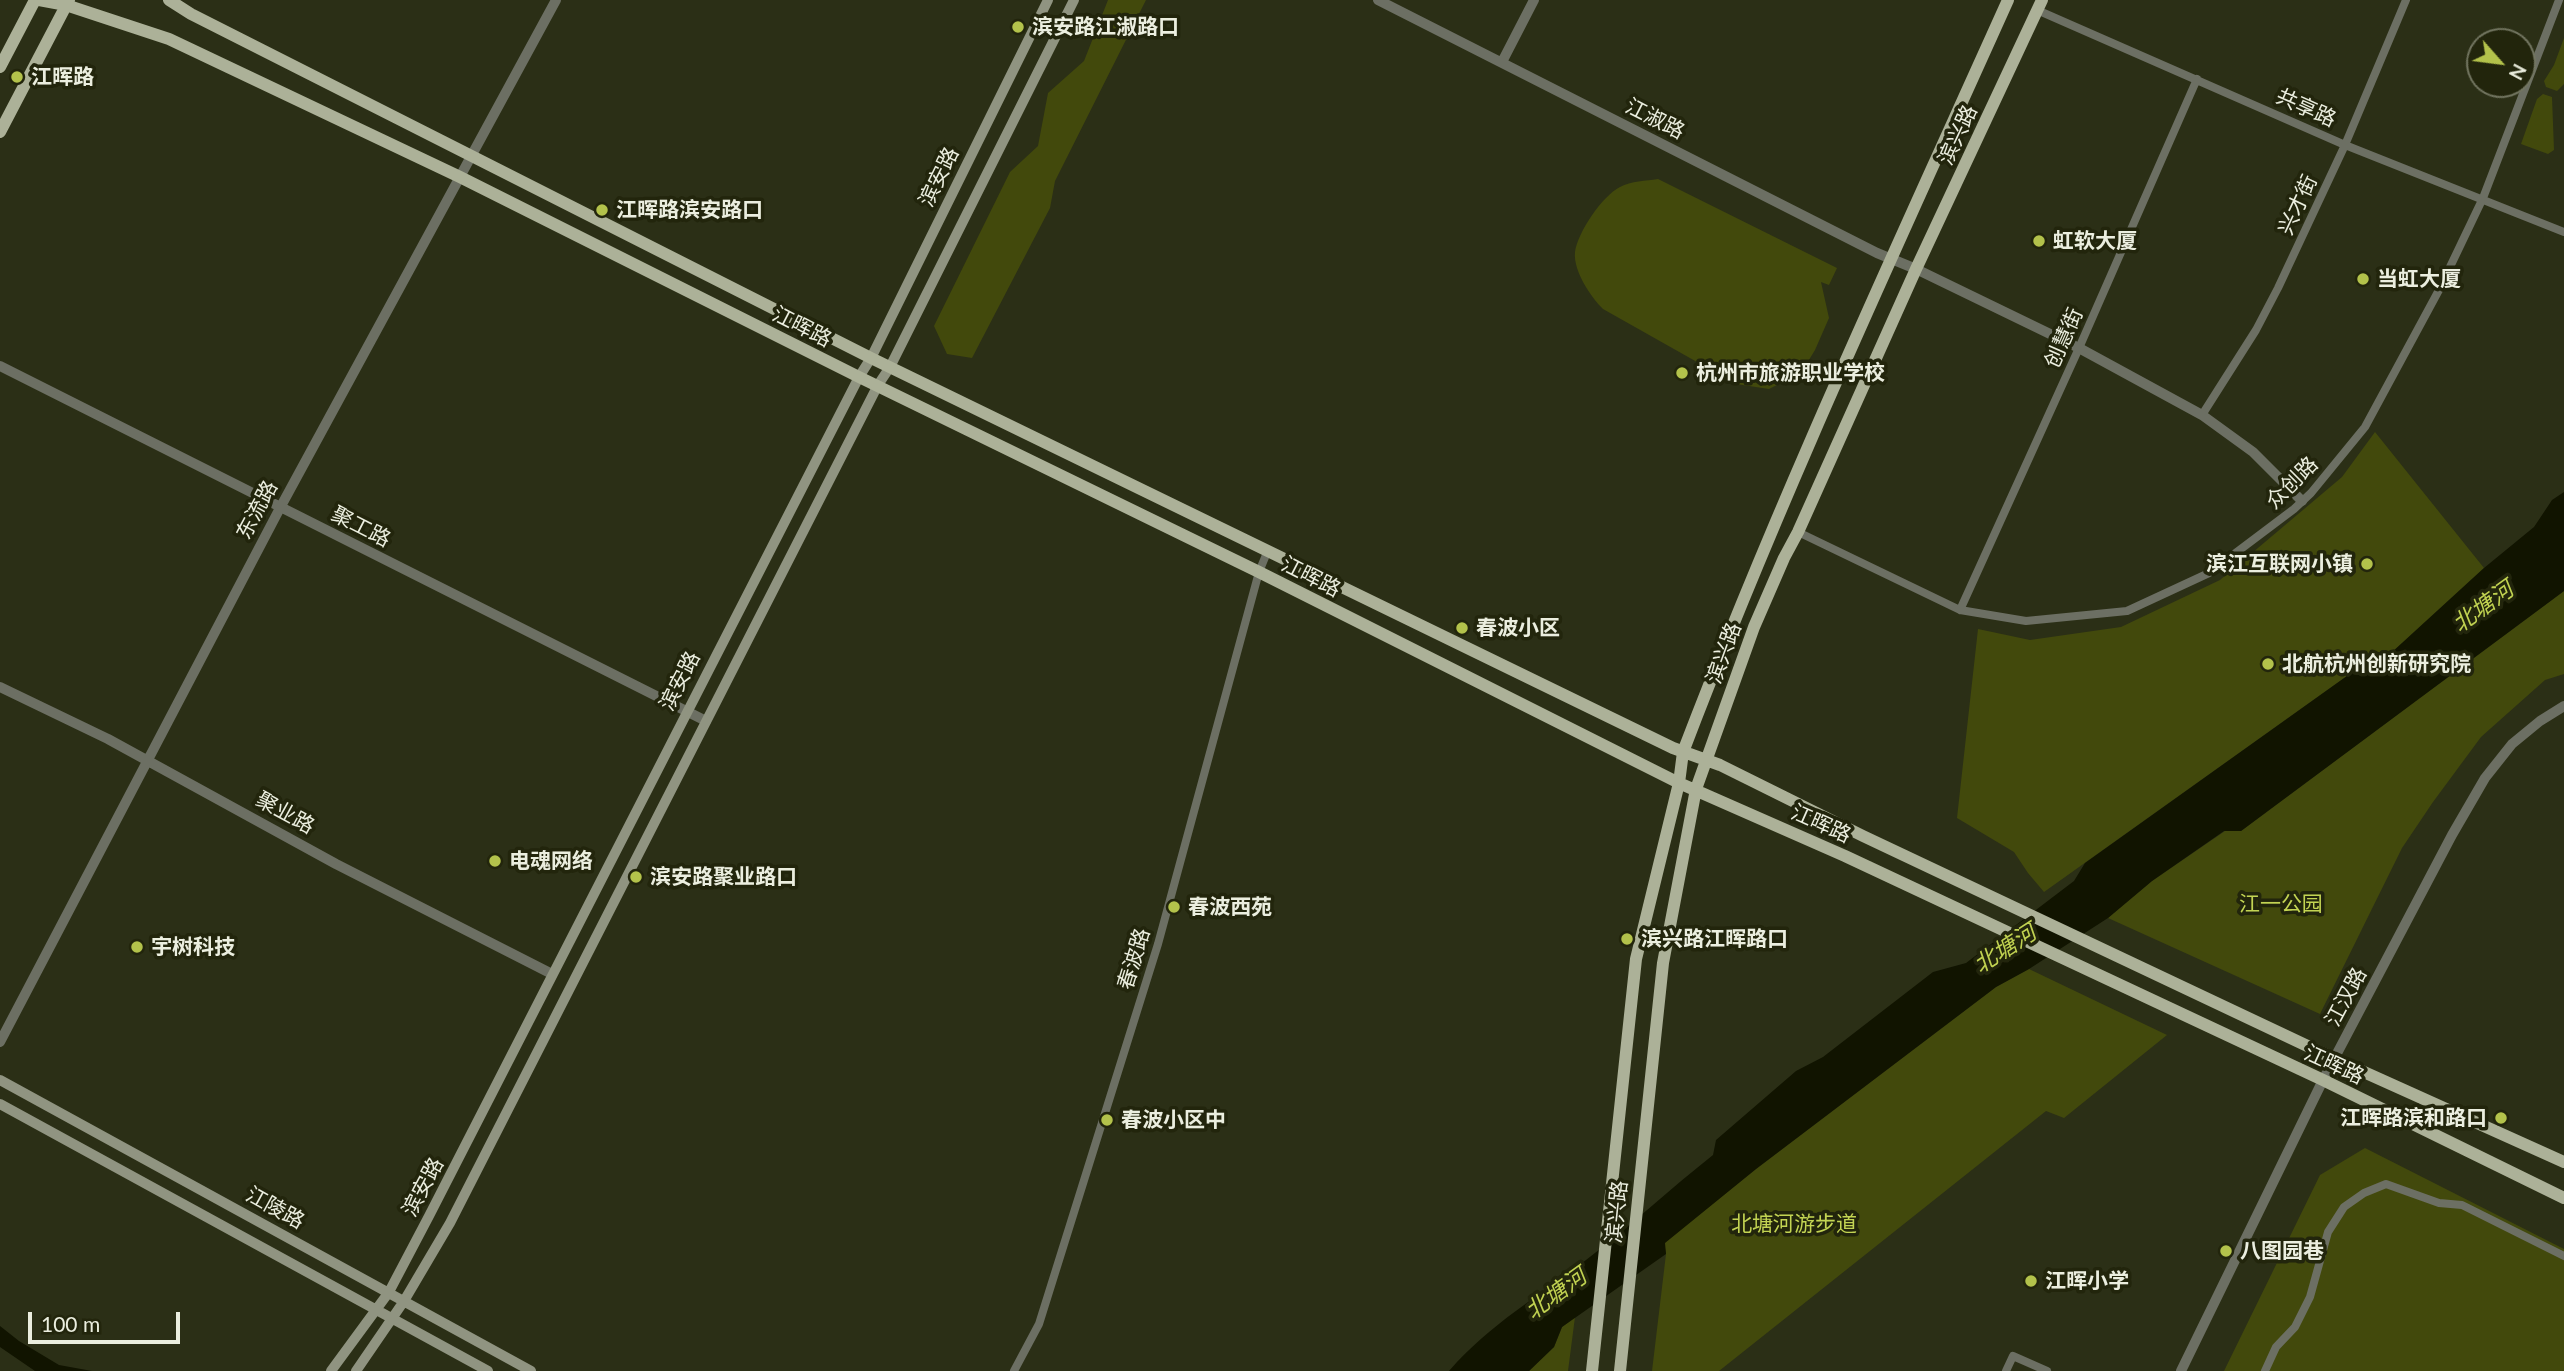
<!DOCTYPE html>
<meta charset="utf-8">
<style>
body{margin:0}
#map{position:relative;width:2564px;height:1371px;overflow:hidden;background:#2b2f16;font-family:Lato,sans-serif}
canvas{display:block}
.north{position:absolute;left:2466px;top:28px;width:70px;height:70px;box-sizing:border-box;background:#22250c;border:2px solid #727560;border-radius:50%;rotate:118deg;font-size:19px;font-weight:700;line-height:28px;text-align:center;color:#ebeedf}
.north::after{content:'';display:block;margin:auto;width:24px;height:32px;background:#b3c24b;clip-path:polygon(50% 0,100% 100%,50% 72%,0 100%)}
.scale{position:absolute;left:28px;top:1312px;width:152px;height:32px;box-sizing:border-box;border:4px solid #ebeedf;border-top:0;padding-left:9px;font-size:21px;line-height:24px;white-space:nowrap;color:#ebeedf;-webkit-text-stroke:5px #22250c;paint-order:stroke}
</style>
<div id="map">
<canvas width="2564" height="1371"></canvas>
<div class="north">N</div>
<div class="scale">100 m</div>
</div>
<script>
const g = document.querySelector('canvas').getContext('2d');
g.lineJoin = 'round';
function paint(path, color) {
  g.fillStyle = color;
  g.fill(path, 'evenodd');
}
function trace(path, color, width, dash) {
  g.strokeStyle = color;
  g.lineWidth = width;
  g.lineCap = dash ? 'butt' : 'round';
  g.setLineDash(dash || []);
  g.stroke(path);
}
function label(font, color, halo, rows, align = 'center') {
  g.font = font + ' Lato,"Noto Sans SC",sans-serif';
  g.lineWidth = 7;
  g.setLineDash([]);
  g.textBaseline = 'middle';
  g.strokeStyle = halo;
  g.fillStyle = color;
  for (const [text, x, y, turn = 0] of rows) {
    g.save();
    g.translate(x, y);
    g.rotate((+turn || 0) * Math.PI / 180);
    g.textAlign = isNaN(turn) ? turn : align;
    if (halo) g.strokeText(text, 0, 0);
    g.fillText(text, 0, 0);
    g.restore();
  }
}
paint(new Path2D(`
 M 1108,0 L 1146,0 L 1055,181 L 1050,208 L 972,358 L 947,354 L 934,326 L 1010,172 L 1038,146 L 1048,93 L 1084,61 Z
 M 2564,38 L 2564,84 L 2557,91 L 2546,87 L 2544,81 L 2554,65 Z
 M 2543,94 L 2552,97 L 2554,150 L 2548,154 L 2521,144 L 2537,99 Z
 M 1658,179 L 1837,268 L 1829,285 L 1821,282 L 1829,318 L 1815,350 L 1801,373 L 1769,389 L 1736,384 L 1603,309 C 1591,297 1573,271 1575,252 C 1578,232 1602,196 1620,187 C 1631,181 1646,181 1658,179 Z
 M 2375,432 L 2484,568 L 2378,665 L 2354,671 L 2044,892 L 2028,873 L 2014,852 L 1957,818 L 1978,629 L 2030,640 L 2121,627 L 2220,580 L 2342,477 Z
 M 2564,591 L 2564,674 L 2545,680 L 2481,737 L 2433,802 L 2402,848 L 2320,1014 L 2108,918 L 2152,881 L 2225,831 L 2241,831 Z
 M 2029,969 L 2167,1035 L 2064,1118 L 2046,1111 L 1719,1371 L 1652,1371 L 1666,1254 L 1664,1243 L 1756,1169 L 1996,987 Z
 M 2365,1148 L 2564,1249 L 2564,1371 L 2224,1371 L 2320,1175 Z
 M 1575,1317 L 1568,1371 L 1529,1371 L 1554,1347 L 1562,1327 Z`), '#42490c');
paint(new Path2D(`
 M 2564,492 L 2564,591 L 2241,831 L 2224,831 L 2152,881 L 2108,918 L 2029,969 L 1996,987 L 1756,1169 L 1665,1243 L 1666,1254 L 1562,1327 L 1554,1347 L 1529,1371 L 1449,1371 C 1492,1322 1536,1299 1586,1260 C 1629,1227 1670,1189 1713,1155 L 1716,1140 L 1796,1071 L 1823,1057 L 1933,972 L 1966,963 L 2074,881 L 2085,863 L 2354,671 L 2378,665 L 2484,568 L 2534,527 L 2552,500 Z
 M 0,1326 L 19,1341 L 59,1365 L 92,1371 L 35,1371 L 0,1347 Z`), '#111400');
trace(new Path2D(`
 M 2037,10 L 2345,145 L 2564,232
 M 2202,415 L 2256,330 L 2278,288 L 2345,145 L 2406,0
 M 1798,532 L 1960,610 L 2026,621 L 2127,611 L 2209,573 L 2294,509 L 2311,493 L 2365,427 L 2439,290 L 2483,198 L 2559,0
 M 1960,610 L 2079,348 L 2197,79
 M 1014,1371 L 1039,1324 L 1158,944 L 1259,572 L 1268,550
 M 2006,1371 L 2013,1356 L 2047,1371
 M 2265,1371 L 2276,1347 L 2295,1327 L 2310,1297 L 2328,1232 L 2344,1207 L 2364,1193 L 2386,1184 L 2439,1203 L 2462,1205 L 2564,1256`), '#6c6f63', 8);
trace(new Path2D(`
 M 1378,0 L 1877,253 L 1916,269 L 2079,348 L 2202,415 L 2253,452 L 2302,501
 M 1502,62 L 1534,0
 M 0,366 L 706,721
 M 0,687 L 108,739 L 336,864 L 552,974
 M 0,1042 L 280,508 L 556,0
 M 2181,1371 L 2323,1080 L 2452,835 L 2485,778 L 2512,744 L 2540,721 L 2564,706`), '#6c6f63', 10);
trace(new Path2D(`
 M 0,1080 L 531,1371
 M 0,1104 L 488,1371
 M 331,1371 L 389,1292 L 429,1216 L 859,377 L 871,358 L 1048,0
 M 356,1371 L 404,1301 L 450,1223 L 878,385 L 890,367 L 1074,0`), '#909481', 10);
trace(new Path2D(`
 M 39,0 L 66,5 L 169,39 L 460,177 L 859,377 L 1259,572 L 1679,783 L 1845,856 L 2323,1080 L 2564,1198
 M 169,0 L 191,14 L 871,358 L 1673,748 L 1720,765 L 1863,836 L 2335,1059 L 2564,1162
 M 0,67 L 35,0
 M 0,132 L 69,0
 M 1592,1371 L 1636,959 L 1679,783 L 1683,752 C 1780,497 1896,249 2008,0
 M 1620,1371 L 1663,963 L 1696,789 L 1754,627 L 1784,558 L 1798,532 L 1916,269 L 2042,0`), '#acb198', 12);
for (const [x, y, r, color] of [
 [1018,27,7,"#b3c24b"],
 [17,77,7,"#b3c24b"],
 [602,210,7,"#b3c24b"],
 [2039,241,7,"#b3c24b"],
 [2363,279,7,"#b3c24b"],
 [1682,373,7,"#b3c24b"],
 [2367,564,7,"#b3c24b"],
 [1462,628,7,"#b3c24b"],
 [2268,664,7,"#b3c24b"],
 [495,861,7,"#b3c24b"],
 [636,877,7,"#b3c24b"],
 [1174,907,7,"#b3c24b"],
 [1627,939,7,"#b3c24b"],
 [137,947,7,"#b3c24b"],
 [2501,1118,7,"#b3c24b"],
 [1107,1120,7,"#b3c24b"],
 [2226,1251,7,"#b3c24b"],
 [2031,1281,7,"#b3c24b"]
]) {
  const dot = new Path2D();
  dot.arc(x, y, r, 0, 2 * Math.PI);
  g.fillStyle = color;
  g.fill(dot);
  trace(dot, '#22250c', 2.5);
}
label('bold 21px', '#ebeedf', '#22250c', [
 ["滨安路江淑路口",1032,27],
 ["江晖路",31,77],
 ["江晖路滨安路口",616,210],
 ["虹软大厦",2053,241],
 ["当虹大厦",2377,279],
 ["杭州市旅游职业学校",1696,373],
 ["滨江互联网小镇",2353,564,"right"],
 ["春波小区",1476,628],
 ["北航杭州创新研究院",2282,664],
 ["电魂网络",509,861],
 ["滨安路聚业路口",650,877],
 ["春波西苑",1188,907],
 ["滨兴路江晖路口",1641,939],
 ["宇树科技",151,947],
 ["江晖路滨和路口",2487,1118,"right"],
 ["春波小区中",1121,1120],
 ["八图园巷",2240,1251],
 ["江晖小学",2045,1281]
], 'left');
label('21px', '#ebeedf', '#22250c', [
 ["共享路",2306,108,24],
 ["江淑路",1655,119,27],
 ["滨兴路",1958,135,-65],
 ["滨安路",939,177,-64],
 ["兴才街",2298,205,-65],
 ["江晖路",802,327,27],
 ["创慧街",2064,338,-66],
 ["众创路",2292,483,-45],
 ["东流路",257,510,-62],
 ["聚工路",361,527,27],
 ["江晖路",1311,577,27],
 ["滨兴路",1724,653,-70],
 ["滨安路",680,681,-63],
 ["聚业路",285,813,29],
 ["江晖路",1821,824,24],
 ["春波路",1134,959,-73],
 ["江汉路",2346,997,-62],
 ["江晖路",2334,1065,25],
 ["滨安路",423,1187,-62],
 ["江陵路",275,1208,29],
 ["滨兴路",1617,1212,-84]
]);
label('21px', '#c3d453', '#22250c', [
 ["江一公园",2281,904],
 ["北塘河游步道",1794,1224]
]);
label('italic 23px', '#c1d251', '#22250c', [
 ["北塘河",2483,607,-36],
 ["北塘河",2005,949,-33],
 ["北塘河",1556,1294,-36]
]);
</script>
